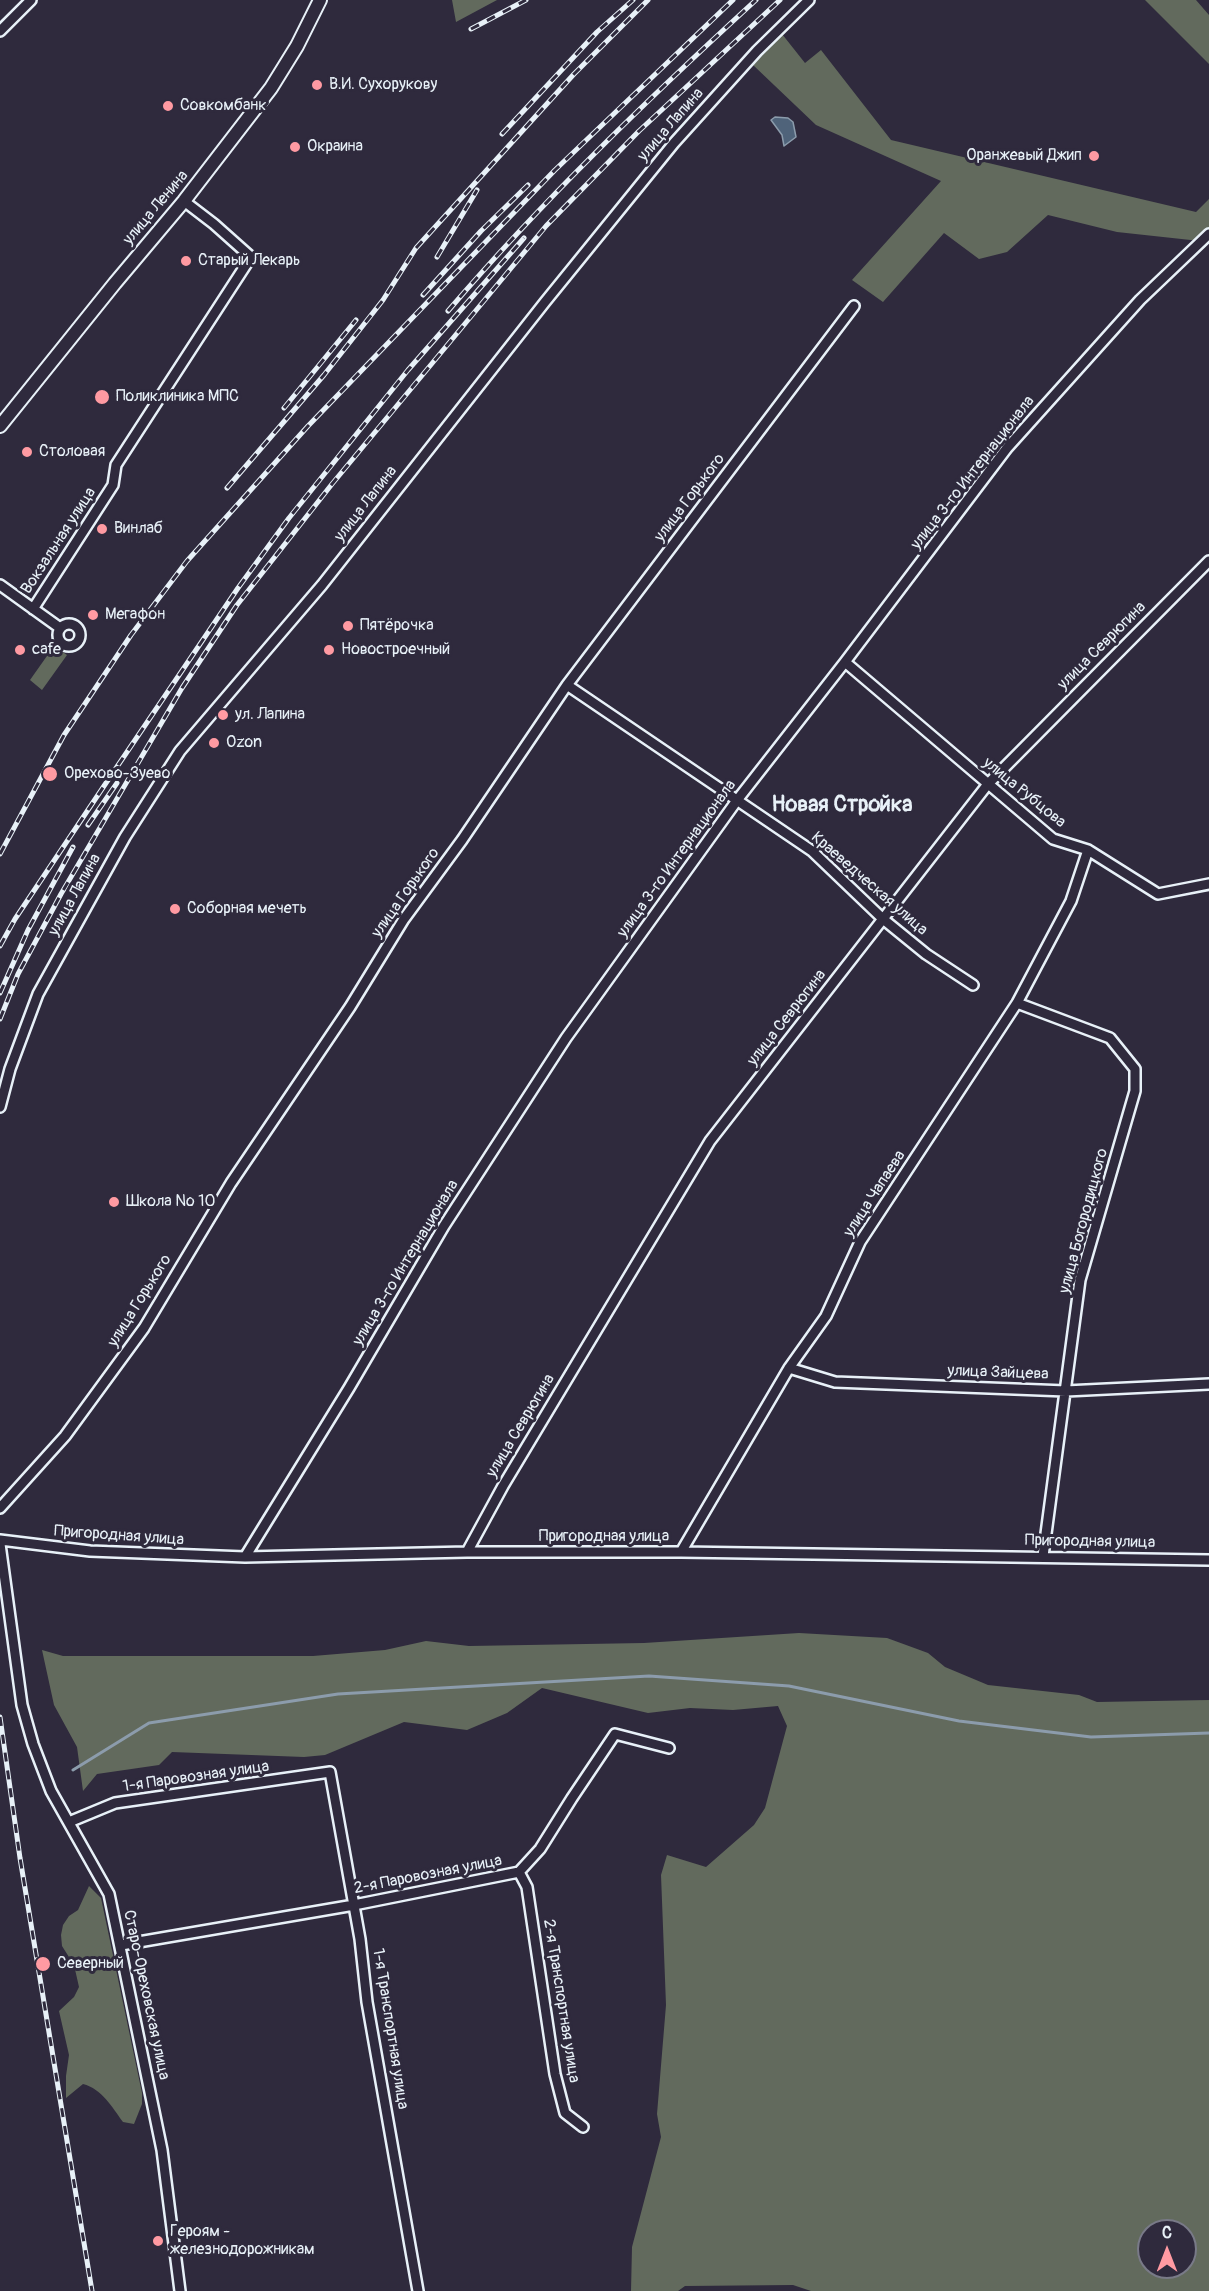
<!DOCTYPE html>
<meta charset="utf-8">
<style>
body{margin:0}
#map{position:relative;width:1209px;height:2291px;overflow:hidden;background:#2f2a3d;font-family:Pangolin,sans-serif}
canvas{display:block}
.north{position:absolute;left:1137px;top:2219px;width:60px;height:60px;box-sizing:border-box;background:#2f2a3d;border:2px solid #797a88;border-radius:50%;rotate:0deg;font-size:16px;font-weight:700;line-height:24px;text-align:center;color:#e8f1f8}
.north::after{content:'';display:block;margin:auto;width:21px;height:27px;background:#ff9aa2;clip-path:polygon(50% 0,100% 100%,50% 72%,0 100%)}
</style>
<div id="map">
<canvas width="1209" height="2291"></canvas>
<div class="north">С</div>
</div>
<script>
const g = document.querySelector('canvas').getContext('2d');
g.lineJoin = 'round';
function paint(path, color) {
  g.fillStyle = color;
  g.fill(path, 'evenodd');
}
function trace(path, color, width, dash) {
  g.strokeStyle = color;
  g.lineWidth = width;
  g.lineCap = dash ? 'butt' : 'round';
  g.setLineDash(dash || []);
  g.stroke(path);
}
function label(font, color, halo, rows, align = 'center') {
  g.font = font + ' Pangolin,sans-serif';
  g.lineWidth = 6;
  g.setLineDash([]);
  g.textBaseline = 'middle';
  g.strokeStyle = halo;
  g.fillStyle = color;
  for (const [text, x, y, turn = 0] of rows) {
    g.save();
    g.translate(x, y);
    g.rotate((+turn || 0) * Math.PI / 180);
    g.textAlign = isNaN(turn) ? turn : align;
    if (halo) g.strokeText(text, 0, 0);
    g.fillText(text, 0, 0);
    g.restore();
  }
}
paint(new Path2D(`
 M 452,0 L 497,0 L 456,22 Z
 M 1145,0 L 1196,0 L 1209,15 L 1209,64 Z
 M 782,34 L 805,63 L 821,50 L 891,140 L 1196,212 L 1209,199 L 1209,242 L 1117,232 L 1048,215 L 1007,252 L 979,259 L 944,233 L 883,302 L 852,280 L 941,181 L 816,125 L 753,65 Z
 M 54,646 L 67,655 L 42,690 L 30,680 Z
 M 799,1633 L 887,1638 L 928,1653 L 945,1667 L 988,1685 L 1079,1695 L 1097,1702 L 1209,1700 L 1209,2291 L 811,2291 L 793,2285 L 685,2286 L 678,2291 L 631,2291 L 632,2247 L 661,2137 L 657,2114 L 666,2005 L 661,1875 L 667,1855 L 706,1867 L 754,1825 L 765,1808 L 787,1726 L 778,1706 L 733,1710 L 690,1708 L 648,1713 L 542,1688 L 507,1713 L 467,1730 L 404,1722 L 325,1755 L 304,1757 L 172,1752 L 159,1765 L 97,1774 L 83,1791 L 77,1747 L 54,1705 L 42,1650 L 63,1656 L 313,1656 L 385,1650 L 426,1641 L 469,1646 L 644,1643 ZM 1149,2231 L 1185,2231 L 1185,2267 L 1149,2267 Z
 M 89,1886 L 101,1898 L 142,2093 L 142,2104 L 134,2124 L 123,2122 C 112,2107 102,2089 83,2084 L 66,2098 L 66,2076 L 69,2055 L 59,2011 L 74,1997 L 79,1987 L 74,1965 L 62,1946 L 61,1935 L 63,1925 L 69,1916 L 78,1910 Z`), '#626a5d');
const water = new Path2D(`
 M 775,117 L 788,118 L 793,122 L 796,137 L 784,146 L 782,135 L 771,120 Z`);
paint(water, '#4f637a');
trace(water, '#8c9cac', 1.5);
trace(new Path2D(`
 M 73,1770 L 149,1723 L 338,1694 L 649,1676 L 789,1686 L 959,1721 L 1091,1737 L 1209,1733`), '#8c9cac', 3);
const street = new Path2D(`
 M 0,31 L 31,0
 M 0,585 L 60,628
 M 33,609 L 113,485 L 116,465 L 251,257 L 214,224 L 184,201
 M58 635a11 11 0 1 1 22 0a11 11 0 1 1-22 0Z
 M 845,662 L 1053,839 L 1088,850 L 1158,894 L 1209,884
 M 567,685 L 812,851 L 883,919 L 926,954 L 973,985
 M 1017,1003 L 1110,1038 L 1135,1069 L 1135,1091 L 1080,1280 L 1043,1556
 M 0,1107 L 10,1069 L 38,994 L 125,837 L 180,751 L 322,585 L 545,302 L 674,143 L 757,51 L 809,0
 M 789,1368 L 835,1382 L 1066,1391 L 1209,1384
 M 0,1508 L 65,1436 L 144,1328 L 231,1183 L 350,1007 L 404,919 L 462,840 L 567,685 L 854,306
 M 0,1540 L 90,1551 L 245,1557 L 467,1552 L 681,1552 L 1209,1560
 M 0,1544 L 22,1705 L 33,1744 L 51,1791 L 109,1894 L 162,2150 L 180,2291
 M 467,1552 L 503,1486 L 710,1141 L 988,784 L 1209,561
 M 681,1552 L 789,1368 L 826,1316 L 860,1242 L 1017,1003 L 1071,901 L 1088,850
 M 245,1557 L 349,1388 L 444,1226 L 566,1038 L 738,799 L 845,662 L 1007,448 L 1140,300 L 1209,234
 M 69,1822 L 115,1803 L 330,1772 L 360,1939 L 367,2002 L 418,2291
 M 519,1872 L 527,1887 L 555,2074 L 565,2113 L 583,2127
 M 121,1945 L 354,1905 L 519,1872 L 540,1849 L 572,1798 L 615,1734 L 669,1748`);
const secondary = new Path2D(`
 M 0,426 L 115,283 L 184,201 L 271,88 L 297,46 L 320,0`);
trace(street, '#e8f1f8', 14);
trace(secondary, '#e8f1f8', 16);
trace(street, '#2f2a3d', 9);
trace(secondary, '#2f2a3d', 12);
const rail = new Path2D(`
 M 471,29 L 526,0
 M 502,134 L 597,32 L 633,0
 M 437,257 L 477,190
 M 423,295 L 481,231 L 528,185
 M 448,311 C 543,200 648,99 756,0
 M 284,408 L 356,320
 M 227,488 L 324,375 L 383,300 L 416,248 L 574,74 L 648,0
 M 88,825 L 117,783
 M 0,854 L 64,735 L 131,635 L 187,561 L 308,426 L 555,170 L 733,0
 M 0,946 L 15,919 L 106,783 L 238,588 L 289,518 L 408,370 L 524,238
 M 0,993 L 28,930 L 73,847
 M 0,1019 L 18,974 L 61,894 L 182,688 L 237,605 L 332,484 L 546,226 L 639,131 L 780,0
 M 0,1717 L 20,1858 L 92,2291`);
trace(rail, '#e8f1f8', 5);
trace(rail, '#2f2a3d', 3, [9]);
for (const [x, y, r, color] of [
 [317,85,6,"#ff9aa2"],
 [168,106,6,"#ff9aa2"],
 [295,147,6,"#ff9aa2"],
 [1094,156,6,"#ff9aa2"],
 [186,261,6,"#ff9aa2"],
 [102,397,8,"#ff9aa2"],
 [27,452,6,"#ff9aa2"],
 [102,529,6,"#ff9aa2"],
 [93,615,6,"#ff9aa2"],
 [348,626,6,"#ff9aa2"],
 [20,650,6,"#ff9aa2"],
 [329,650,6,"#ff9aa2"],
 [223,715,6,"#ff9aa2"],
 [214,743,6,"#ff9aa2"],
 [50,774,8,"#ff9aa2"],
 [175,909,6,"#ff9aa2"],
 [114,1202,6,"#ff9aa2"],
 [43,1964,8,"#ff9aa2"],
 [158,2241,6,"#ff9aa2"]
]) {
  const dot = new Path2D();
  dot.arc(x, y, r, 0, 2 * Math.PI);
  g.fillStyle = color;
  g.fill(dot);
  trace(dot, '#2f2a3d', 2);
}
label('16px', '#e8f1f8', '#2f2a3d', [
 ["В.И. Сухорукову",329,85],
 ["Совкомбанк",180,106],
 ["Окраина",307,147],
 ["Оранжевый Джип",1082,156,"right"],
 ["Старый Лекарь",198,261],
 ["Поликлиника МПС",116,397],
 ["Столовая",39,452],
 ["Винлаб",114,529],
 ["Мегафон",105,615],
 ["Пятёрочка",360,626],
 ["cafe",32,650],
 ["Новостроечный",341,650],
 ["ул. Лапина",235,715],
 ["Ozon",226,743],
 ["Орехово-Зуево",64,774],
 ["Соборная мечеть",187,909],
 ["Школа № 10",126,1202],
 ["Северный",57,1964],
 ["Героям -",170,2232],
 ["железнодорожникам",170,2250]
], 'left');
label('16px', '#e8f1f8', '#2f2a3d', [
 ["улица Лапина",671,125,-49],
 ["улица Ленина",156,208,-50],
 ["улица 3-го Интернационала",973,473,-52],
 ["улица Горького",690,498,-53],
 ["улица Лапина",366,504,-52],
 ["Вокзальная улица",59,541,-57],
 ["улица Севрюгина",1102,646,-45],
 ["улица Рубцова",1024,793,39],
 ["улица 3-го Интернационала",677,859,-54],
 ["Краеведческая улица",869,884,41],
 ["улица Горького",406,893,-55],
 ["улица Лапина",75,895,-61],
 ["улица Севрюгина",787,1018,-52],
 ["улица Чапаева",875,1194,-57],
 ["улица Богородицкого",1084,1221,-75],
 ["улица 3-го Интернационала",406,1263,-59],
 ["улица Горького",140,1301,-58],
 ["улица Зайцева",998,1373,2],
 ["улица Севрюгина",521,1426,-59],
 ["Пригородная улица",119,1536,4],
 ["Пригородная улица",604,1537],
 ["Пригородная улица",1090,1542,1],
 ["1-я Паровозная улица",196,1777,-8],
 ["2-я Паровозная улица",428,1875,-11],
 ["Старо-Ореховская улица",146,1995,78],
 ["2-я Транспортная улица",561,2001,81],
 ["1-я Транспортная улица",390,2029,81]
]);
label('bold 22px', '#e8f1f8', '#2f2a3d', [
 ["Новая Стройка",842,805]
]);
</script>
